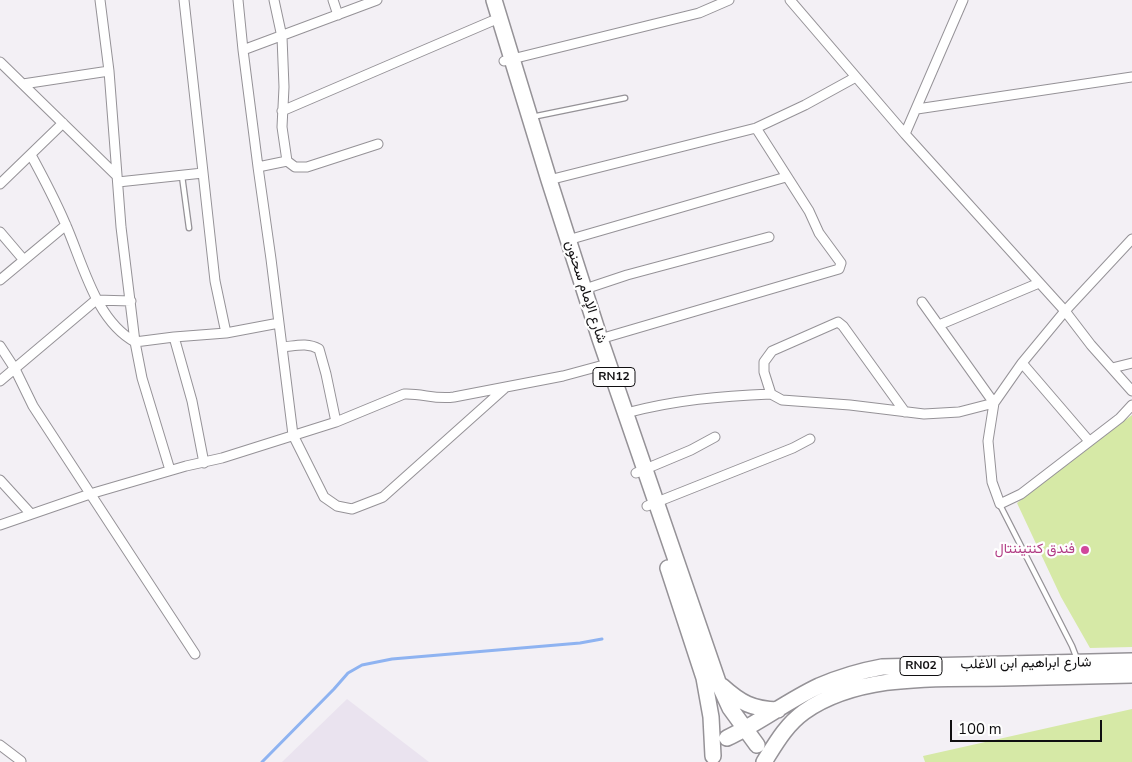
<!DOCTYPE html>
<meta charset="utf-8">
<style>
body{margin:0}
#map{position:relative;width:1132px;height:762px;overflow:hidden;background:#f3f0f5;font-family:"Nunito Sans",sans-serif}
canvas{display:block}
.scale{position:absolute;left:950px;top:720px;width:152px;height:22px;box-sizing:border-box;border:2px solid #100f11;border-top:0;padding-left:6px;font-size:15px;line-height:18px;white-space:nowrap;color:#100f11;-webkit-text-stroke:4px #fefefe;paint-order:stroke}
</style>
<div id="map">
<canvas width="1132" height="762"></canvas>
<div class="scale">100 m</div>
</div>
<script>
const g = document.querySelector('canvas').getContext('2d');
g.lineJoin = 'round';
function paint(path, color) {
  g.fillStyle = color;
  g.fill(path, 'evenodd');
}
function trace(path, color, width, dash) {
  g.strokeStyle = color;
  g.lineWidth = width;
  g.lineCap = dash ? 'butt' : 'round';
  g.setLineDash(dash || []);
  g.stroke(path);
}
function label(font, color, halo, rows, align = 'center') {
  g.font = font + ' "Nunito Sans",Vazirmatn,sans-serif';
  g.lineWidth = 4.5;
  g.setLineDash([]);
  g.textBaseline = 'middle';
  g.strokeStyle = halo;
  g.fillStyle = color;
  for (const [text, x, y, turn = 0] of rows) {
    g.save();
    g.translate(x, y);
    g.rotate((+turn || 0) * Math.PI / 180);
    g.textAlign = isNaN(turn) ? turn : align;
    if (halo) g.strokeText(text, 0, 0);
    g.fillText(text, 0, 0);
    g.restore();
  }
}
paint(new Path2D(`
 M 347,699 L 429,762 L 282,762 Z`), '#eae3ef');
paint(new Path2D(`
 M 1132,415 L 1132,647 L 1090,648 L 1061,597 L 1017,503 Z
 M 1132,709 L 1132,762 L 925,762 L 923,756 Z`), '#d6e9a6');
trace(new Path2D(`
 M 262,762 L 334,689 L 348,673 L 362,665 L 392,659 L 580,643 L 602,639`), '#8eb3f1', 3);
const lane = new Path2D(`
 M 532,117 L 625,98
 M 182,176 L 189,228
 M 1000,505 L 1072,646 L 1077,659`);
const street = new Path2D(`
 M 100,0 L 109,71 L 121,227 L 135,342 L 142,378 L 170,470
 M 184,0 L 215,281 L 226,333
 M 238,0 L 243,50 L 258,167 L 287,161
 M 274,0 L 282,37 L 284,87 L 282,127 L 287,161 L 295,167 L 307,167 L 378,144
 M 333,0 L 338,15
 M 790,0 L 905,134 L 1065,311 L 1091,345 L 1132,391
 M 243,50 L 377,0
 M 504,61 L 699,13 L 729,0
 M 0,62 L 117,176
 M 23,84 L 109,71
 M 917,109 L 1132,77
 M 282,111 L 492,21
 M 905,134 L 963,0
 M 31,155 C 43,177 55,200 65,223 C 83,263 95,320 135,342 L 174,337 L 226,333 L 279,323
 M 258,167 L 271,259 L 293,435 L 324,497 L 337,506 L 352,509 L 383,497 L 505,388
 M 549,180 L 756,128 L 805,105 L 856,77
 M 118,182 L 203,173
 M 0,184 L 63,123
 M 0,232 L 23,259
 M 1132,239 L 1065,311 L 1022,363 L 994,403 L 988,441 L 992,482 L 1000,504 L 1021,494 L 1120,418 L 1132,405
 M 568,240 L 786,177
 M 0,280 L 66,225
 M 585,289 L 627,275 L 769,237
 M 922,302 L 994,403
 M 939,325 L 1039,283
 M 174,337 L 192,401 L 204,463
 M 600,339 L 839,269 L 841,263 L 819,233 L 809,211 L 756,128
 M 0,346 L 15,369 L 33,406 L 195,654
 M 283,347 C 295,346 307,342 319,349 L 326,374 L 336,422
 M 1022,363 L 1089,441
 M 1112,368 L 1132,363
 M 0,381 L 96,300 L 131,301
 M 905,412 L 843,326 L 838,322 L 772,351 L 764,362 L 764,372 L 771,394 L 782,400 L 850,405 L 924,414 L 959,412 L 994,403
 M 626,413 C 675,400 721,396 771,394
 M 636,473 L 691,450 L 715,437
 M 0,480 L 31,514
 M 647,506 L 793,448 L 810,439
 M 0,525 L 90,494 L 186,466 L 222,458 L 336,422 L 404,394 C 422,393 435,400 454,397 L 563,376 L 600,366
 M 0,745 L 21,761`);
const primary = new Path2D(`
 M 494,0 L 549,180 L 600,339 L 718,682 L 730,708 L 757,745
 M 668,568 L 704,678 L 711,717 L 713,756
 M 722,686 C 741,703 752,709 778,710
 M 727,738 C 759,723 787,701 819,686 C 840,677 860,671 882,667 L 1132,661
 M 764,762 C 776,743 786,725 804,712 C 859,673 939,679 1003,678 C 1046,677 1089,676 1132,675`);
trace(lane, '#959297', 7);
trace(street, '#959297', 11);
trace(primary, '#959297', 18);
trace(lane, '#fff', 4.5);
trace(street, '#fff', 9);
trace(primary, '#fff', 15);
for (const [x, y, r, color] of [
 [1085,550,5,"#d1479c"]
]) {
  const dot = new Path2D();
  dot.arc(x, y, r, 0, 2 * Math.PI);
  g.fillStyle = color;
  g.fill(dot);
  trace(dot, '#fefefe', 2);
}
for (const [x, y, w] of [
 [614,377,42],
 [921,666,42]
]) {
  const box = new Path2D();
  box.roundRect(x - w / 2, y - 9.5, w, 19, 4);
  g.fillStyle = '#fefefe';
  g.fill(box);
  trace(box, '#100f11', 1);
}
label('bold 12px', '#100f11', null, [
 ["RN12",614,377],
 ["RN02",921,666]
]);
label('14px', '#100f11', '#fefefe', [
 ["شارع الإمام سحنون",585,292,72],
 ["شارع ابراهيم ابن الاغلب",1026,664,-1]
]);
label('14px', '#b23c85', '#fefefe', [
 ["فندق كنتيننتال",1075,550]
], 'right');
</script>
